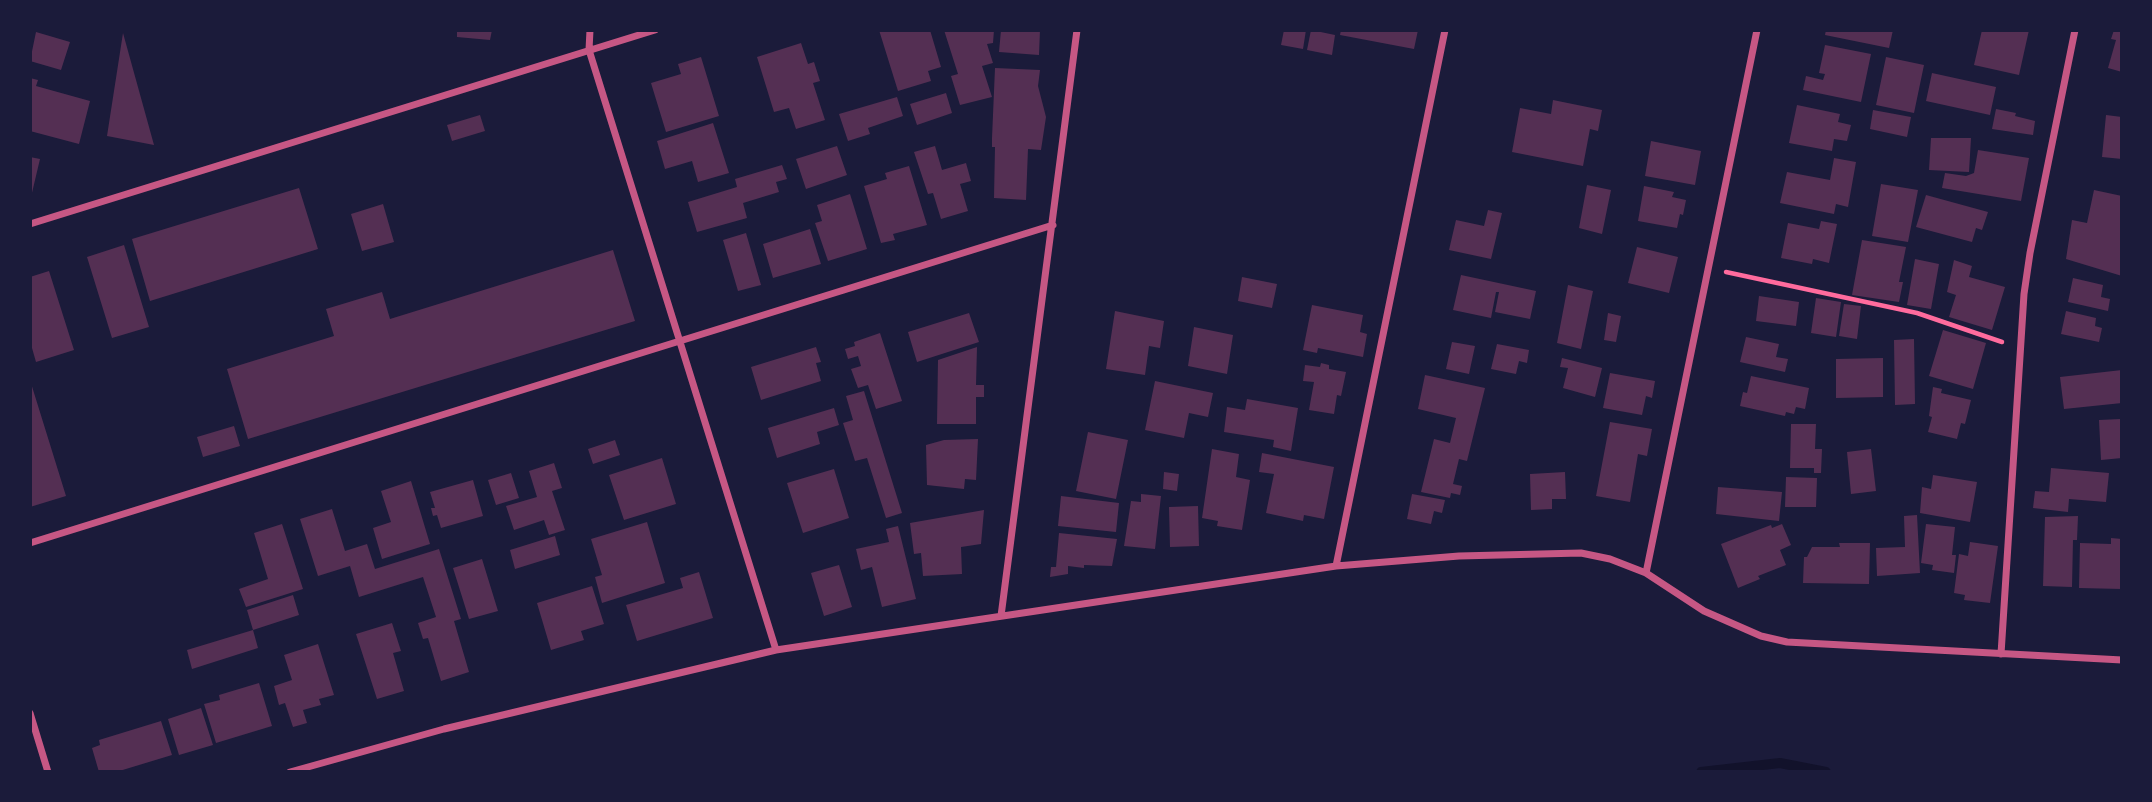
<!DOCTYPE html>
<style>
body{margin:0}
#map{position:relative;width:2152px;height:802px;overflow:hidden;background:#1b1b3a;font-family:Quicksand,sans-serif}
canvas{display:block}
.frame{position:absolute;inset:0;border:32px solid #1b1b3a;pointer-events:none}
</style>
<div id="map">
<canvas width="2152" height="802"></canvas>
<div class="frame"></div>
</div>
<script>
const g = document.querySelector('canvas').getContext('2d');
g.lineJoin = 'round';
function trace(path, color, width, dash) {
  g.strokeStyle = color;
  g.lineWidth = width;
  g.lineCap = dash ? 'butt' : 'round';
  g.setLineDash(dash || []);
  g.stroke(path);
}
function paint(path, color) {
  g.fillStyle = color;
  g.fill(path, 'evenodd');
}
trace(new Path2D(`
 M 1701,772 L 1780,763 L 1826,772`), '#12122b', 10);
paint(new Path2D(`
 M 457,30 L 492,30 L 490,40 L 457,37 Z
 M 879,30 L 930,30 L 941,67 L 928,71 L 931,81 L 898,91 Z
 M 944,30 L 994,30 L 993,43 L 987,44 L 993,63 L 982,66 L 992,97 L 960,105 L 951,76 L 958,74 Z
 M 1001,30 L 1040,30 L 1039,55 L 999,52 Z
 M 1284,30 L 1306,30 L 1303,49 L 1281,45 Z
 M 1311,30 L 1335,35 L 1332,55 L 1307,50 Z
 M 1341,30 L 1418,30 L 1414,49 L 1340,35 Z
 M 1826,30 L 1893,30 L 1889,48 L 1825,35 Z
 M 1982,30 L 2029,30 L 2019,75 L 1974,65 Z
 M 2114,30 L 2122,30 L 2122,72 L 2108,68 L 2116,40 L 2111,39 Z
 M 36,32 L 70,42 L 61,70 L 30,61 Z
 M 123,33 L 154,145 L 107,136 Z
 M 801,43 L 808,64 L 814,62 L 820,81 L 813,83 L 825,120 L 796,129 L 789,108 L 774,112 L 757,57 Z
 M 1825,45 L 1871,54 L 1861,102 L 1803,90 L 1806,76 L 1823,80 L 1825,74 L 1819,73 Z
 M 701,57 L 719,116 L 666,132 L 651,83 L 681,74 L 678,64 Z
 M 1886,57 L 1924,65 L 1914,113 L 1876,105 Z
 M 995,68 L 1040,70 L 1038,86 L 1046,117 L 1041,150 L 1028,149 L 1026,200 L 994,198 L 995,147 L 992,147 L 992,138 Z
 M 1932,73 L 1996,87 L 1990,115 L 1926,101 Z
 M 30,78 L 38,80 L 36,86 L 90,101 L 79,144 L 30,131 Z
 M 946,93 L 952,113 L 917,125 L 910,104 Z
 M 897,97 L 903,116 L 868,128 L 870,134 L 848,141 L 839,114 Z
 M 1553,100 L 1602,110 L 1598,131 L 1590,129 L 1583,166 L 1512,152 L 1520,108 L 1551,114 Z
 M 1797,105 L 1840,114 L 1838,122 L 1851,125 L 1847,141 L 1834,139 L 1832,151 L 1789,143 Z
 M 1996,109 L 2016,113 L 2015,116 L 2035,121 L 2033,135 L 1992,129 Z
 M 1873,110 L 1911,117 L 1907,137 L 1870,129 Z
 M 480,115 L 485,131 L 452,141 L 447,125 Z
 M 2106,115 L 2122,117 L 2122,159 L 2102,157 Z
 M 713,123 L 729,173 L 698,182 L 692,161 L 665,169 L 657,141 Z
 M 1931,138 L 1971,138 L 1969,172 L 1929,170 Z
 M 1651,141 L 1701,151 L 1695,185 L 1645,176 Z
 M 837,146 L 847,175 L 806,189 L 796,159 Z
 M 935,146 L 942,170 L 966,163 L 971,181 L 960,184 L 968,211 L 941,219 L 933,193 L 928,194 L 914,152 Z
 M 1978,150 L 2029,158 L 2021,201 L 1942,188 L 1945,173 L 1966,176 L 1974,173 Z
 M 30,157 L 40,159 L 31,197 L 30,197 Z
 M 1834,158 L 1856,162 L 1848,207 L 1836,204 L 1834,214 L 1780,203 L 1787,172 L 1830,180 Z
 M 782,165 L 787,179 L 776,182 L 779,192 L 743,203 L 747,218 L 697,232 L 688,202 L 737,187 L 735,179 Z
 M 909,166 L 927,225 L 893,234 L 895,240 L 881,243 L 864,186 L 887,179 L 885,173 Z
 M 1881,184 L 1918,190 L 1908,242 L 1872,236 Z
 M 1587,185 L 1611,190 L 1602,234 L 1579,228 Z
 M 1644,186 L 1674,192 L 1672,197 L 1686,200 L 1683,215 L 1680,214 L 1677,228 L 1638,221 Z
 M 299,188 L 318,249 L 150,301 L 132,239 Z
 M 2094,190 L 2122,196 L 2122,276 L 2066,259 L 2072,220 L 2087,223 Z
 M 850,194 L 867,249 L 828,261 L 815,223 L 822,221 L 817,205 Z
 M 1926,195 L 1988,212 L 1982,230 L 1976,228 L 1972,242 L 1916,227 Z
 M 383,204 L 394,242 L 362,251 L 351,214 Z
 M 1488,210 L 1502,213 L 1491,259 L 1449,250 L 1456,220 L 1484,226 Z
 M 1821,221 L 1837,224 L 1829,263 L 1813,259 L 1812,264 L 1781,258 L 1788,223 L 1819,229 Z
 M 810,229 L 821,264 L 773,278 L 763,244 Z
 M 746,233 L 761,285 L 738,291 L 723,240 Z
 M 1862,240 L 1906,247 L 1899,282 L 1903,282 L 1899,302 L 1852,295 Z
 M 124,245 L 149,327 L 112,338 L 87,257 Z
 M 1637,247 L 1678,257 L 1669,293 L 1628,283 Z
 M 613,250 L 635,321 L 248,439 L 227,369 L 334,336 L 326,309 L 382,292 L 390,319 Z
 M 1915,259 L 1939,264 L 1931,309 L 1907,305 Z
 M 1954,260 L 1972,266 L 1969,277 L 2005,287 L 1992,330 L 1949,317 L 1956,295 L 1947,292 Z
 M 49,271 L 74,350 L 36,362 L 30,341 L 30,277 Z
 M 1461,275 L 1536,291 L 1530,319 L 1495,312 L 1499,292 L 1496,292 L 1491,318 L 1453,310 Z
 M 1242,277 L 1277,284 L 1272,308 L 1238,301 Z
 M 2073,278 L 2103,285 L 2101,297 L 2110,299 L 2108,311 L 2068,302 Z
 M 1568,285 L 1593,291 L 1581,349 L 1557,343 Z
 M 1759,296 L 1799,302 L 1796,326 L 1756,321 Z
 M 1816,298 L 1841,302 L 1836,337 L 1811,333 Z
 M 1844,304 L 1861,306 L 1857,339 L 1839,336 Z
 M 1312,305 L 1363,315 L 1360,332 L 1367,334 L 1363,357 L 1318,348 L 1317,353 L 1303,350 Z
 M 1115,311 L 1164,321 L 1160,348 L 1149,346 L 1145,375 L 1106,369 Z
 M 2066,311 L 2096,318 L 2095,326 L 2102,328 L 2099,342 L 2061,334 Z
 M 969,313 L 979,342 L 917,362 L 908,332 Z
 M 1608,313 L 1621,316 L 1616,342 L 1604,340 Z
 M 1194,327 L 1233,335 L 1227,374 L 1188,366 Z
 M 1943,330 L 1986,343 L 1973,389 L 1929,376 Z
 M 880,333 L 902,401 L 876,409 L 868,385 L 858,388 L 851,369 L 861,366 L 858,356 L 848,359 L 845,349 L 855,346 L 854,342 Z
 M 1746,337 L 1779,344 L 1776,357 L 1788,359 L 1785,372 L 1740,362 Z
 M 1914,339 L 1915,404 L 1895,405 L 1894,340 Z
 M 1452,342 L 1475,346 L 1469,374 L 1446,369 Z
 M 1497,344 L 1529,350 L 1527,363 L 1519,361 L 1516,374 L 1491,369 Z
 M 816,347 L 821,362 L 816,363 L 821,381 L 761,400 L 751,367 Z
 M 977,347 L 976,385 L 984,385 L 984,397 L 976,397 L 976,424 L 937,424 L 938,360 Z
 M 1562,358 L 1602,368 L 1595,397 L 1563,388 L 1568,368 L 1560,367 Z
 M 1883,358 L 1883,397 L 1836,398 L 1836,359 Z
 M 1321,363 L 1329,365 L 1329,369 L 1346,372 L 1341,396 L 1337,395 L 1334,414 L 1309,410 L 1314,382 L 1303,381 L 1305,365 L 1320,367 Z
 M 2122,370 L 2122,403 L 2064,409 L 2060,377 Z
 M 1610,373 L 1655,381 L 1652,398 L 1646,396 L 1642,415 L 1603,408 Z
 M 1425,375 L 1485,388 L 1467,461 L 1459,459 L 1453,484 L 1462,486 L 1460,495 L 1451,493 L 1450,498 L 1421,492 L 1434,439 L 1450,443 L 1456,418 L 1418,409 Z
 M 1751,376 L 1809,388 L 1805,409 L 1796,407 L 1794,414 L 1786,412 L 1785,416 L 1740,406 L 1743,392 L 1747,393 Z
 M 30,380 L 66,496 L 30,507 Z
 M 1155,381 L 1213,393 L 1208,417 L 1189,413 L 1184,438 L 1145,430 Z
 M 1933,387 L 1942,389 L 1941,393 L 1971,400 L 1965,424 L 1961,423 L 1957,439 L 1928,432 L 1932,417 L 1929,416 Z
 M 864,391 L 902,513 L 886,518 L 867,458 L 855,461 L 843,423 L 853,420 L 846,396 Z
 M 1247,399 L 1298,408 L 1291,451 L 1273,447 L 1274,440 L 1224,432 L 1227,407 L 1245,410 Z
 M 834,408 L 839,425 L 817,432 L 820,444 L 777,458 L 768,428 Z
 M 2121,419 L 2122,458 L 2101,460 L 2099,420 Z
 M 1610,422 L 1652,429 L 1647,456 L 1638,454 L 1630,502 L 1596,496 Z
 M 1791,424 L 1816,424 L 1815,449 L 1822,449 L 1821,473 L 1814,473 L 1814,468 L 1790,468 Z
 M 234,426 L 240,446 L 203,457 L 197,437 Z
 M 1088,432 L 1128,440 L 1116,499 L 1076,491 Z
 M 978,439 L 976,480 L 965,479 L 964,489 L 927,485 L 926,445 L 944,440 Z
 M 615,440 L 620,455 L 593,464 L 588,449 Z
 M 1212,449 L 1239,454 L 1236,477 L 1250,480 L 1242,530 L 1217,526 L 1218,521 L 1202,518 Z
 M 1871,449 L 1876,491 L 1851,494 L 1847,452 Z
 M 1262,453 L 1334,467 L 1324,519 L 1304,515 L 1303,521 L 1266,513 L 1274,474 L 1259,472 Z
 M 662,458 L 676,504 L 624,520 L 609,475 Z
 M 554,463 L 562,488 L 552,491 L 565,530 L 549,535 L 544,520 L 514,530 L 506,506 L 537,497 L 529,471 Z
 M 2051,468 L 2109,473 L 2106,502 L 2069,499 L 2068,512 L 2033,508 L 2035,491 L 2049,492 Z
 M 834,469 L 849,518 L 803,533 L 787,483 Z
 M 1164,472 L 1179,474 L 1177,491 L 1163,489 Z
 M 1565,472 L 1566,499 L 1552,499 L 1552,509 L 1531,510 L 1530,474 Z
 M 511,473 L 519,498 L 496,505 L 488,480 Z
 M 1933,475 L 1977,482 L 1970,522 L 1920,513 L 1922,487 L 1931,489 Z
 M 1786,477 L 1817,478 L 1816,507 L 1785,507 Z
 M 473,480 L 483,516 L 441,528 L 437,515 L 433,516 L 431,508 L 435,508 L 430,492 Z
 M 411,481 L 430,544 L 382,559 L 373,528 L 391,522 L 381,491 Z
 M 1718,487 L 1782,492 L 1779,521 L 1716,514 Z
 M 1141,494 L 1161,496 L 1155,549 L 1124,546 L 1131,501 L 1141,502 Z
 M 1412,494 L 1445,500 L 1442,513 L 1434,511 L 1431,524 L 1407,519 Z
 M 1061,496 L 1119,503 L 1116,532 L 1058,526 Z
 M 1198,506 L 1199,546 L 1170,547 L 1169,507 Z
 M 332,509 L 345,551 L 367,544 L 375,569 L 439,549 L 461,619 L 454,621 L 469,672 L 441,681 L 428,638 L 423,639 L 418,623 L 436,617 L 423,577 L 359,597 L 350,566 L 318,576 L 300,519 Z
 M 984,510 L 981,544 L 961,547 L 962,574 L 923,576 L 921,553 L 914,554 L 910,523 Z
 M 1917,515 L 1920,573 L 1877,576 L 1876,548 L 1905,547 L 1904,516 Z
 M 2078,516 L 2077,540 L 2073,540 L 2072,587 L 2043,586 L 2045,517 Z
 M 647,522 L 665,583 L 602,603 L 595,577 L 602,575 L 591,539 Z
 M 282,524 L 303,589 L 246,607 L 239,589 L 268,579 L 254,533 Z
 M 1782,524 L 1791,545 L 1780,550 L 1786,565 L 1758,576 L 1760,579 L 1738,588 L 1721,544 L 1771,525 L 1772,528 Z
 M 1926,524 L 1955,527 L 1952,555 L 1956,555 L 1954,573 L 1932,570 L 1933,565 L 1921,563 Z
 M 898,526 L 916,599 L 882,607 L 872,567 L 861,570 L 856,549 L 889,542 L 886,529 Z
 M 1059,533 L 1117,539 L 1112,566 L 1084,565 L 1084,568 L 1068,566 L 1068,574 L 1050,577 L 1051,567 L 1056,567 Z
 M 555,536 L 560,555 L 515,569 L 510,550 Z
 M 2111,538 L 2122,539 L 2122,589 L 2079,588 L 2080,543 L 2111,544 Z
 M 1970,542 L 1998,546 L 1990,603 L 1964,600 L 1965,595 L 1954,593 L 1959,554 L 1968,556 Z
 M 1839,543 L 1870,543 L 1869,584 L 1803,583 L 1804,557 L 1807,557 L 1812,547 L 1840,547 Z
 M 482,559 L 498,611 L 469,619 L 453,568 Z
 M 839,565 L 852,607 L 824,616 L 811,573 Z
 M 699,572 L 713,618 L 637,641 L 626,605 L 683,588 L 680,578 Z
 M 592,586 L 604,624 L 581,631 L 584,640 L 551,650 L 537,603 Z
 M 293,595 L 299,615 L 253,630 L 258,648 L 192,669 L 187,650 L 253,630 L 247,610 Z
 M 392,623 L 401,651 L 393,653 L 404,691 L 377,699 L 356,634 Z
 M 318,644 L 334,695 L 319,699 L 321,705 L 303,710 L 307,723 L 293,727 L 285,703 L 279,705 L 274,686 L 292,680 L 284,655 Z
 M 259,683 L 272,726 L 216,743 L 204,704 L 220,700 L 219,695 Z
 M 201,708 L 213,745 L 179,755 L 168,719 Z
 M 161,721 L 172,755 L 116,772 L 99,772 L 92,748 L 100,745 L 99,740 Z`), '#542f53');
trace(new Path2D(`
 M 1726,272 L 1917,313 L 2002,342`), '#ff6b9d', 4.5);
trace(new Path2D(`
 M 590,30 L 589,50 L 776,650
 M 30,224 L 655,30
 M 30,543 L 1053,225
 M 1336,566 L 1445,30
 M 1646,573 L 1757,30
 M 1001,616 L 1077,30
 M 2001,654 L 2024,294 L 2030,253 L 2075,30
 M 30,713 L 48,772
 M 290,772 L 444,729 L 776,650 L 1336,566 L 1459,556 L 1581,553 L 1610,559 L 1646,573 L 1704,611 L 1761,636 L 1787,642 L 2122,660`), '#c65784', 7);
</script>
